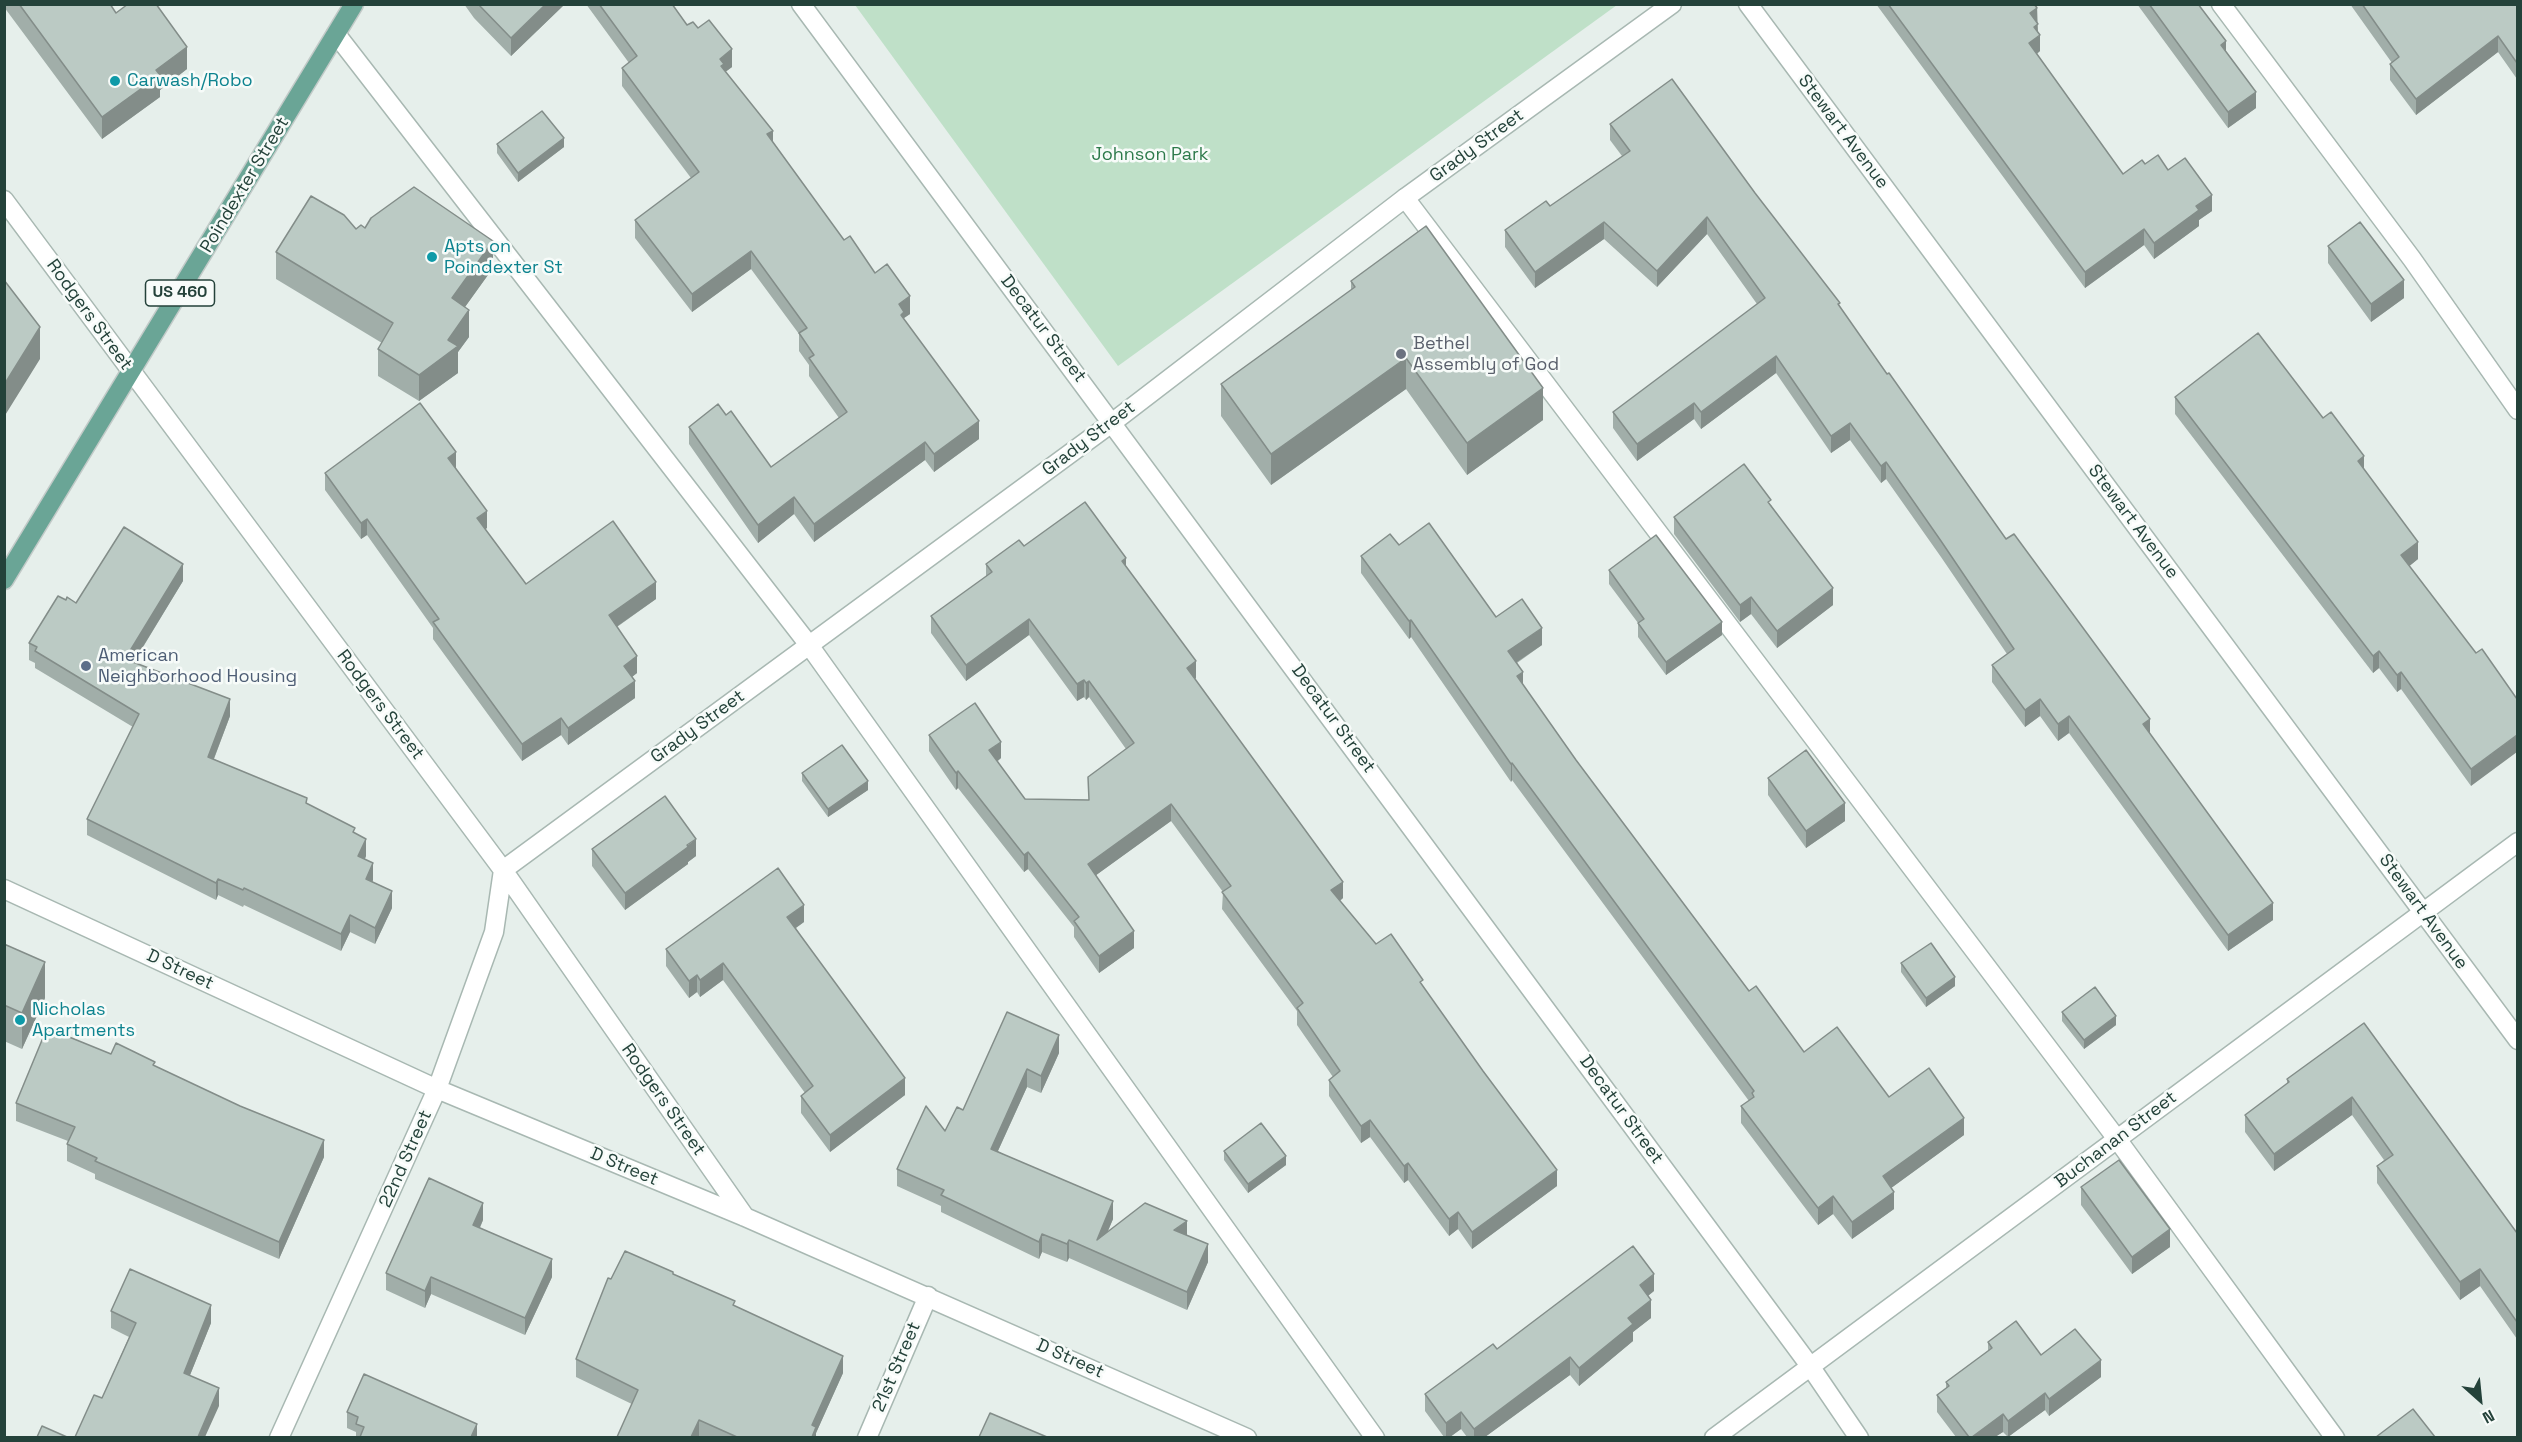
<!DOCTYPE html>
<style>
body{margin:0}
#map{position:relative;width:2522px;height:1442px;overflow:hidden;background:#e6efeb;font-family:"Space Grotesk",sans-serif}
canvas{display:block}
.frame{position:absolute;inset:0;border:6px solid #24423a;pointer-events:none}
.north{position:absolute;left:2450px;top:1370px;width:60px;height:60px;-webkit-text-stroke:4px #f7fbf9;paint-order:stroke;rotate:153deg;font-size:16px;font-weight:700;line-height:24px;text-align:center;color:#24423a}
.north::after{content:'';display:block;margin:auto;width:21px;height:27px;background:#24423a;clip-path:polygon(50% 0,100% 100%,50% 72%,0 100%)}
</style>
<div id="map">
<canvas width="2522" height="1442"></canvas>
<div class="frame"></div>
<div class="north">N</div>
</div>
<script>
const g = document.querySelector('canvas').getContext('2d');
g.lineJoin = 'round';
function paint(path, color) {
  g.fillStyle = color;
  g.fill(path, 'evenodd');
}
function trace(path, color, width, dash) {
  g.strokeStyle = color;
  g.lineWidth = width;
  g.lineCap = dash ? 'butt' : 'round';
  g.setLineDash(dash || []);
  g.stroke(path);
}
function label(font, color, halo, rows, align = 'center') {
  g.font = font + ' "Space Grotesk",sans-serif';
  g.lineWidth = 5;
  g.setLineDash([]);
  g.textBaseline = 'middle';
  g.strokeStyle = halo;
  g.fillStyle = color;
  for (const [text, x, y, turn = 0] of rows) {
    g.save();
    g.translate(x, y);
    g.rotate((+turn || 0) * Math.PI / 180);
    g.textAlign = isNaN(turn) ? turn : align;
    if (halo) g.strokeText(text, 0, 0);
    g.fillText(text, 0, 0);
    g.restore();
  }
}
paint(new Path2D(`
 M 855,5 L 1617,5 L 1118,366 Z`), '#bfe0c8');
const service = new Path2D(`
 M 2221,4 L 2412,259 L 2518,410
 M 336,34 L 809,645 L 1375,1438
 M 1405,198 L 2117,1139 L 2335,1438`);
const minor = new Path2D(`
 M 801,4 L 1810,1366 L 1859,1438
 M 1748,4 L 2518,1040
 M 4,200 L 503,870 L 745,1217
 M 503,870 L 1113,422 L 1405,198 L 1672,4
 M 4,889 L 437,1089 L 745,1217 L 1247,1438
 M 279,1438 L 437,1089 L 494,932 L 503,870
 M 867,1438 L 928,1296
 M 1714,1438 L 2518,842`);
const primary = new Path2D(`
 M 4,580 L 354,4`);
trace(service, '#a8b8b2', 21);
trace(minor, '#a8b8b2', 21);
trace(primary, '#c2cac8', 21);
trace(service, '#fff', 18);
trace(minor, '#fff', 18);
trace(primary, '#6aa596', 18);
paint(new Path2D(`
 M 4,4 L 110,4 L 116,13 L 187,69 L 160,90 L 160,97 L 102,139 L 4,7 Z
 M 464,4 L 565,4 L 511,56 L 474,18 Z
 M 586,4 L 672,4 L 687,25 L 732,67 L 725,72 L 773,142 L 844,240 L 875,273 L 910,314 L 904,318 L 904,319 L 979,439 L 934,472 L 925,460 L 814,542 L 794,514 L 758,543 L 689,444 L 689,427 L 726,415 L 771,467 L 839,418 L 809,376 L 809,365 L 799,351 L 799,334 L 751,269 L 692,312 L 635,238 L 635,220 L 691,178 L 622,86 L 622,68 L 629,63 Z
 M 1876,4 L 2037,4 L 2037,23 L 2040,51 L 2037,54 L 2123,174 L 2145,164 L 2168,170 L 2212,211 L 2199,220 L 2199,226 L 2154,259 L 2144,245 L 2085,288 Z
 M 2137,4 L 2198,4 L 2226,52 L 2256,108 L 2228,128 Z
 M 2350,4 L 2517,4 L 2517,79 L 2498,52 L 2416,115 L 2390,80 L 2390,64 L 2392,63 Z
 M 1610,124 L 1755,193 L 1840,308 L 2006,539 L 2150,734 L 2273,920 L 2228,951 L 2069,733 L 2058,741 L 2040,716 L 2025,727 L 1992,682 L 1992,665 L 2007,654 L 1941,557 L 1886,479 L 1881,483 L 1850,440 L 1831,453 L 1776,373 L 1701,429 L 1694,419 L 1637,461 L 1613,428 L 1613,412 L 1757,304 L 1707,234 L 1657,287 L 1604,239 L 1535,288 L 1505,247 L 1505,230 L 1550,206 L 1622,156 L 1610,140 Z
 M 497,144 L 564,147 L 518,182 L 497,153 Z
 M 365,228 L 493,268 L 465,307 L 469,337 L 458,352 L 458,373 L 419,401 L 378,376 L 378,349 L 382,343 L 276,279 L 276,252 Z
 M 2328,246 L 2404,298 L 2371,322 L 2328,263 Z
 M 1351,281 L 1543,420 L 1467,475 L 1406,389 L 1271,485 L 1221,416 L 1221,384 L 1351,290 Z
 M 2175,397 L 2323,418 L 2364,469 L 2418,559 L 2409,566 L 2476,653 L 2471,786 L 2401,689 L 2397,692 L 2379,668 L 2373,673 L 2175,414 Z
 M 456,469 L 487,528 L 485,529 L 526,584 L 656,599 L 617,627 L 637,673 L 632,677 L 635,698 L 568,745 L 561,735 L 522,761 L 433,639 L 433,628 L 367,535 L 361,539 L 325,490 L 325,473 Z
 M 1771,505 L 1833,605 L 1777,648 L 1751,614 L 1740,622 L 1674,534 L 1674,517 Z
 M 1399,545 L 1496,617 L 1542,645 L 1517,663 L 1523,685 L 1576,760 L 1749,991 L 1804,1052 L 1889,1097 L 1964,1135 L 1891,1188 L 1894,1209 L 1852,1239 L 1833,1214 L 1818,1225 L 1741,1123 L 1741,1106 L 1749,1101 L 1512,780 L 1511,782 L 1411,637 L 1409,639 L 1361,573 L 1361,556 Z
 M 1024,546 L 1126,567 L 1196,678 L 1195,679 L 1343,898 L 1340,901 L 1376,944 L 1423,986 L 1557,1186 L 1472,1249 L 1458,1229 L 1449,1236 L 1408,1180 L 1404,1183 L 1370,1137 L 1361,1143 L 1329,1096 L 1329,1080 L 1333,1077 L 1297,1025 L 1297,1011 L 1222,909 L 1223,892 L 1171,821 L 1096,875 L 1134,948 L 1099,973 L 1074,937 L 1074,927 L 1028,869 L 1024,872 L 958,788 L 956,790 L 929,751 L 929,735 L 1001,758 L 997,762 L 1025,799 L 1088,800 L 1126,749 L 1089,697 L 1086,700 L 1084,697 L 1077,701 L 1029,635 L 966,681 L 931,633 L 931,616 L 986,577 L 986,564 Z
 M 1609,570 L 1722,635 L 1666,675 L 1638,637 L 1638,623 L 1609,584 Z
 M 183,581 L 134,662 L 230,716 L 214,759 L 307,804 L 355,834 L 366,856 L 365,859 L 373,880 L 372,882 L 392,908 L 375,944 L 350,932 L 341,951 L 244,905 L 243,907 L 218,895 L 216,900 L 87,835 L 87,819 L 133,727 L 35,668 L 35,663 L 29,660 L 29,643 L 66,600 L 76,603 Z
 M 802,773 L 868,790 L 828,817 L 802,781 Z
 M 1768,778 L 1845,821 L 1806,848 L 1768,795 Z
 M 592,849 L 696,856 L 688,862 L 688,864 L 625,910 L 592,866 Z
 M 804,922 L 796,928 L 905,1095 L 830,1152 L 801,1113 L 801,1096 L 805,1093 L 723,980 L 700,997 L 697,992 L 689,998 L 666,966 L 666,949 Z
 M 4,944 L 45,998 L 22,1049 L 4,1041 Z
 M 1901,963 L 1955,986 L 1926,1007 L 1901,972 Z
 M 1007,1012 L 1059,1053 L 1041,1093 L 1027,1087 L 998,1151 L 1113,1219 L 1108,1231 L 1187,1235 L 1208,1262 L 1187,1310 L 1069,1258 L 1067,1262 L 1042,1252 L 1039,1259 L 941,1212 L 941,1206 L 897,1186 L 897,1169 L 945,1131 L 963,1110 Z
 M 2062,1012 L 2116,1025 L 2084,1049 L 2062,1021 Z
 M 2364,1023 L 2517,1233 L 2517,1339 L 2480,1286 L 2460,1300 L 2377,1183 L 2377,1166 L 2384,1160 L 2352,1115 L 2274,1171 L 2245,1132 L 2245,1115 L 2287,1084 L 2287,1079 Z
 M 111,1054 L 155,1066 L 324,1157 L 279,1259 L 95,1179 L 95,1174 L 67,1161 L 67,1144 L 68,1141 L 16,1121 L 16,1103 Z
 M 1224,1151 L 1286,1165 L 1248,1193 L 1224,1160 Z
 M 2081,1187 L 2170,1247 L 2132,1274 L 2081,1205 Z
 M 483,1220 L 480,1228 L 552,1277 L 525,1335 L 431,1294 L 425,1308 L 386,1290 L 386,1273 Z
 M 673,1275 L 735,1306 L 843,1373 L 816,1433 L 816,1437 L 700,1437 L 576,1377 L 576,1359 L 611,1279 Z
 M 1654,1291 L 1648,1296 L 1651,1318 L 1633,1332 L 1633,1341 L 1579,1386 L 1570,1375 L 1485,1437 L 1467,1437 L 1461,1429 L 1450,1437 L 1444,1437 L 1425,1411 L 1425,1394 L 1497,1349 Z
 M 111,1311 L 211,1323 L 190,1375 L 219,1406 L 102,1398 L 129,1337 L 111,1328 Z
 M 1988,1342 L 2041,1355 L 2101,1377 L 2049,1416 L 2045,1410 L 2008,1437 L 2003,1432 L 1995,1437 L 1956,1437 L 1937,1412 L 1937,1395 L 1946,1388 L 1946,1382 L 1988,1351 Z
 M 347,1412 L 477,1437 L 356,1437 L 356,1432 L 347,1428 Z`), '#a1aea9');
paint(new Path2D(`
 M 546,4 L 565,4 L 511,56 L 511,38 Z
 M 2033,4 L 2037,4 L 2038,37 L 2040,35 L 2040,51 L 2029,59 L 2030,13 Z
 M 2498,36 L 2498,52 L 2416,115 L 2416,99 Z
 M 2226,41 L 2226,57 L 2221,45 Z
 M 187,47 L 187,69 L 160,90 L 160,97 L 102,139 L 102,117 L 156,70 Z
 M 732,49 L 732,67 L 724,73 L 724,82 L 720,59 Z
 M 2256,92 L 2256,108 L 2228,128 L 2228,112 Z
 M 773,131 L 773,148 L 767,134 Z
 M 564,138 L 564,147 L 518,182 L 518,173 Z
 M 2212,195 L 2212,211 L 2199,220 L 2199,226 L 2154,259 L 2154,243 L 2196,206 Z
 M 1707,217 L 1707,234 L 1657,287 L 1657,271 Z
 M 1604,222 L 1604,239 L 1535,288 L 1535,272 Z
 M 2144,229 L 2144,245 L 2085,288 L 2085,272 Z
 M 493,241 L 493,268 L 452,325 L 452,298 Z
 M 751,251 L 751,269 L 692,312 L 692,294 Z
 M 2404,280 L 2404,298 L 2371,322 L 2371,304 Z
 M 910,296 L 910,314 L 904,318 L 904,330 L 899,304 Z
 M 469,310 L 469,337 L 458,352 L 458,373 L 419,401 L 419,375 L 448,340 Z
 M 40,327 L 40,359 L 4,417 L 4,385 Z
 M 1776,356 L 1776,373 L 1701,429 L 1701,412 Z
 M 1406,358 L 1406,389 L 1271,485 L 1271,454 Z
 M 1543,388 L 1543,420 L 1467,475 L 1467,443 Z
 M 1694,403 L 1694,419 L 1637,461 L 1637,444 Z
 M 979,421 L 979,439 L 934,472 L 934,454 Z
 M 1850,423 L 1850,440 L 1831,453 L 1831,436 Z
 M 925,442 L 925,460 L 814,542 L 814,524 Z
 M 456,452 L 456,469 L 448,475 L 448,458 Z
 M 2364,456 L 2364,474 L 2358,461 Z
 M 1886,462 L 1886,479 L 1881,483 L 1881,466 Z
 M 794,497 L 794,514 L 758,543 L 758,525 Z
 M 487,511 L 487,528 L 477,535 L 477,518 Z
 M 367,519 L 367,535 L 361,539 L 361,523 Z
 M 2418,542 L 2418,559 L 2401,573 L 2401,555 Z
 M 1126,558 L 1126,575 L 1122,561 Z
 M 183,564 L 183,581 L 125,676 L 125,659 Z
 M 656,582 L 656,599 L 609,632 L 609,615 Z
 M 1833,588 L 1833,605 L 1777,648 L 1777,631 Z
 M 1751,597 L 1751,614 L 1740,622 L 1740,605 Z
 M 1029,619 L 1029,635 L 966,681 L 966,665 Z
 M 1411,620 L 1411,637 L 1409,639 L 1409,621 Z
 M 1722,622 L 1722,635 L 1666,675 L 1666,662 Z
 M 1542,628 L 1542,645 L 1508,668 L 1508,651 Z
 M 2379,651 L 2379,668 L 2373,673 L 2373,656 Z
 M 637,656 L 637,673 L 624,683 L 624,666 Z
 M 1196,661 L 1196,678 L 1187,685 L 1187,668 Z
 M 1523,672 L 1523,689 L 1517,676 Z
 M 2401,672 L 2401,689 L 2397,692 L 2397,675 Z
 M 1084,680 L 1084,697 L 1077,701 L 1077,684 Z
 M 635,681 L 635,698 L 568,745 L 568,728 Z
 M 1089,681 L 1089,697 L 1086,700 L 1086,683 Z
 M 230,699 L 230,716 L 208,774 L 208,757 Z
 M 2040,699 L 2040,716 L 2025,727 L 2025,710 Z
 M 2069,716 L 2069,733 L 2058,741 L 2058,724 Z
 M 561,718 L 561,735 L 522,761 L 522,744 Z
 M 2150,719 L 2150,735 L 2143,724 Z
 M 2517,735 L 2517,752 L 2471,786 L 2471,769 Z
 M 1001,742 L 1001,758 L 989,767 L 989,750 Z
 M 1512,763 L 1512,780 L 1511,782 L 1511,764 Z
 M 958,771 L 958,788 L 956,790 L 956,773 Z
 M 868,781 L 868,790 L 828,817 L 828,809 Z
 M 1845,803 L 1845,821 L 1806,848 L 1806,831 Z
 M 1171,804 L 1171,821 L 1088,881 L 1088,864 Z
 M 366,839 L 366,856 L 358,873 L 358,856 Z
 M 696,839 L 696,856 L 688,862 L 688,864 L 625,910 L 625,893 Z
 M 1028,852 L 1028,869 L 1024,872 L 1024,855 Z
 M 373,863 L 373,880 L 366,896 L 366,879 Z
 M 218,879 L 218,895 L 216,900 L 216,883 Z
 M 1343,882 L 1343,898 L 1331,907 L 1331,890 Z
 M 392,891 L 392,908 L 375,944 L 375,928 Z
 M 2273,903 L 2273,920 L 2228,951 L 2228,935 Z
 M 804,905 L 804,922 L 787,934 L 787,917 Z
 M 350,915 L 350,932 L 341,951 L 341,934 Z
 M 1134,931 L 1134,948 L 1099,973 L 1099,956 Z
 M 45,962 L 45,998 L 22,1049 L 22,1013 Z
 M 723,963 L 723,980 L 700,997 L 700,980 Z
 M 697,975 L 697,992 L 689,998 L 689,981 Z
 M 1955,977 L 1955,986 L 1926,1007 L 1926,998 Z
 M 2116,1016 L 2116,1025 L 2084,1049 L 2084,1040 Z
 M 1059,1035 L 1059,1053 L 1041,1093 L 1041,1076 Z
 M 1027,1069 L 1027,1087 L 991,1166 L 991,1149 Z
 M 905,1078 L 905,1095 L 830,1152 L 830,1135 Z
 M 2352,1097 L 2352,1115 L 2274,1171 L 2274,1154 Z
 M 1964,1118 L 1964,1135 L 1883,1194 L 1883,1176 Z
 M 1370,1120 L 1370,1137 L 1361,1143 L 1361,1126 Z
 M 324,1140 L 324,1157 L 279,1259 L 279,1242 Z
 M 1286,1156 L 1286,1165 L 1248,1193 L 1248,1184 Z
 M 1408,1163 L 1408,1180 L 1404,1183 L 1404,1166 Z
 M 1557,1170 L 1557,1186 L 1472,1249 L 1472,1232 Z
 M 1894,1192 L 1894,1209 L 1852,1239 L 1852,1222 Z
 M 1833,1196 L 1833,1214 L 1818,1225 L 1818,1208 Z
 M 1113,1201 L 1113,1219 L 1098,1254 L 1097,1240 Z
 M 483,1203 L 483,1220 L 473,1242 L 473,1225 Z
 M 1458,1212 L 1458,1229 L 1449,1236 L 1449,1219 Z
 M 1187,1221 L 1187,1238 L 1174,1230 Z
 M 2170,1229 L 2170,1247 L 2132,1274 L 2132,1257 Z
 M 1042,1234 L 1042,1252 L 1039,1259 L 1039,1242 Z
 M 1069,1240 L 1069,1258 L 1067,1262 L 1067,1244 Z
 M 1208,1244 L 1208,1262 L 1187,1310 L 1187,1292 Z
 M 552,1259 L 552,1277 L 525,1335 L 525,1318 Z
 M 2480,1269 L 2480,1286 L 2460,1300 L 2460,1282 Z
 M 1654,1274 L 1654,1291 L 1640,1302 L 1640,1285 Z
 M 431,1277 L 431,1294 L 425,1308 L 425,1291 Z
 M 1651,1300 L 1651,1318 L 1633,1332 L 1633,1341 L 1579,1386 L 1579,1368 L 1628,1318 Z
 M 211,1305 L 211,1323 L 184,1390 L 184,1373 Z
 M 843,1356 L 843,1373 L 816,1433 L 816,1437 L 812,1437 L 812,1425 Z
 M 1570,1357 L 1570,1375 L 1485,1437 L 1474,1437 L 1474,1429 Z
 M 2101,1360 L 2101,1377 L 2049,1416 L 2049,1399 Z
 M 219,1388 L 219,1406 L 205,1437 L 198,1437 Z
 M 2045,1393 L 2045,1410 L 2008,1437 L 2008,1421 Z
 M 1461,1412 L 1461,1429 L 1450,1437 L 1446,1437 L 1446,1423 Z
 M 2003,1414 L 2003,1432 L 1995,1437 L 1972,1437 Z
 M 699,1420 L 699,1437 L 691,1437 Z
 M 477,1424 L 477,1437 L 471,1437 Z`), '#838d89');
const building = new Path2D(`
 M 19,4 L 110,4 L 116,13 L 128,4 L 156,4 L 187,47 L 156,70 L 160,75 L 102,117 Z
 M 478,4 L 546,4 L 511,38 Z
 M 599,4 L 672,4 L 687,25 L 693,22 L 698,28 L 709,20 L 732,49 L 720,59 L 724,64 L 721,66 L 773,131 L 767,134 L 844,240 L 850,236 L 875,273 L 887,264 L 910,296 L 899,304 L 904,312 L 901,315 L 979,421 L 934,454 L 925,442 L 814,524 L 794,497 L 758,525 L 689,427 L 718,404 L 726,415 L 731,411 L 771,467 L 847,412 L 809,358 L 814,355 L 799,333 L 807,328 L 751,251 L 692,294 L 635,220 L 699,172 L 622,68 L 637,56 Z
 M 1888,4 L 2034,4 L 2037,8 L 2030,13 L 2038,24 L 2034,27 L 2040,35 L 2029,43 L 2123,174 L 2142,160 L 2145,164 L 2158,155 L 2168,170 L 2185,158 L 2212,195 L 2196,206 L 2199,210 L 2154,243 L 2144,229 L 2085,272 Z
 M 2149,4 L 2198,4 L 2226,41 L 2221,45 L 2256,92 L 2228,112 Z
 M 2362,4 L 2517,4 L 2517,63 L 2498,36 L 2416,99 L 2390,64 L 2399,57 Z
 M 1672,79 L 1755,193 L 1840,303 L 1838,304 L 1887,374 L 1889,373 L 2006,539 L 2014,534 L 2150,719 L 2143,724 L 2273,903 L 2228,935 L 2069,716 L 2058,724 L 2040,699 L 2025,710 L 1992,665 L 2014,649 L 1941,541 L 1886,462 L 1881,466 L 1850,423 L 1831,436 L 1776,356 L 1701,412 L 1694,403 L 1637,444 L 1613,412 L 1765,298 L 1707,217 L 1657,271 L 1604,222 L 1535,272 L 1505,230 L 1546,201 L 1550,206 L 1630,151 L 1610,124 Z
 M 542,111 L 564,138 L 518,173 L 497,144 Z
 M 414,187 L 493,241 L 452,298 L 469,310 L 448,340 L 458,346 L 419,375 L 378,349 L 393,323 L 276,252 L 311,196 L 344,215 L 356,229 L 361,225 L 365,228 L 371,218 Z
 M 2360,222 L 2404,280 L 2371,304 L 2328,246 Z
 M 1426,226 L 1543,388 L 1467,443 L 1406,358 L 1271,454 L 1221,384 L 1355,287 L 1351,281 Z
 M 4,280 L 40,327 L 4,385 Z
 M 2258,333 L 2323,418 L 2331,412 L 2364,456 L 2358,461 L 2418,542 L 2401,555 L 2476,653 L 2482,649 L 2517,699 L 2517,735 L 2471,769 L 2401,672 L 2397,675 L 2379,651 L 2373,656 L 2175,397 Z
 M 420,403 L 456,452 L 448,458 L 487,511 L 477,518 L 526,584 L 613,521 L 656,582 L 609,615 L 637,656 L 624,666 L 635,681 L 568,728 L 561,718 L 522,744 L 433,622 L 439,619 L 367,519 L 361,523 L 325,473 Z
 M 1744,464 L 1771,500 L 1768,502 L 1833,588 L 1777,631 L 1751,597 L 1740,605 L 1674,517 Z
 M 1085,502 L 1126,558 L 1122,561 L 1196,661 L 1187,668 L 1343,882 L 1331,890 L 1376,944 L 1391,934 L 1423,980 L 1420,982 L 1483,1071 L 1557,1170 L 1472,1232 L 1458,1212 L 1449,1219 L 1408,1163 L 1404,1166 L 1370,1120 L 1361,1126 L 1329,1080 L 1340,1071 L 1297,1008 L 1303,1003 L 1222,892 L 1231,886 L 1171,804 L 1088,864 L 1134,931 L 1099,956 L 1074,921 L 1079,917 L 1028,852 L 1024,855 L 958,771 L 956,773 L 929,735 L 975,703 L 1001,742 L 989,750 L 1025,799 L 1089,800 L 1088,777 L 1134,743 L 1089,681 L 1086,683 L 1084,680 L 1077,684 L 1029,619 L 966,665 L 931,616 L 992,572 L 986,564 L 1019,540 L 1024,546 Z
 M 1429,523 L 1496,617 L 1522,599 L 1542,628 L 1508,651 L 1523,672 L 1517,676 L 1576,760 L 1749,991 L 1756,986 L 1804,1052 L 1837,1027 L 1889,1097 L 1929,1068 L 1964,1118 L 1883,1176 L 1894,1192 L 1852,1222 L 1833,1196 L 1818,1208 L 1741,1106 L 1754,1097 L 1752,1093 L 1754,1091 L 1512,763 L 1511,764 L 1411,620 L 1409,621 L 1361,556 L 1390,534 L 1399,545 Z
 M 124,527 L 183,564 L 125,659 L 230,699 L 208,757 L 307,798 L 306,803 L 355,828 L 353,832 L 366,839 L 358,856 L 373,863 L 366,879 L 392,891 L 375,928 L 350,915 L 341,934 L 244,888 L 243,890 L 218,879 L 216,883 L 87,819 L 139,714 L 35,651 L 37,647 L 29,643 L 58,596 L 66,600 L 67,597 L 76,603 Z
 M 1656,535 L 1722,622 L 1666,662 L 1638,623 L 1644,619 L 1609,570 Z
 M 842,745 L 868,781 L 828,809 L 802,773 Z
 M 1806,750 L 1845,803 L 1806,831 L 1768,778 Z
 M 665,796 L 696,839 L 687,845 L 688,847 L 625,893 L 592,849 Z
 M 778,868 L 804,905 L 787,917 L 905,1078 L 830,1135 L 801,1096 L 813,1086 L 723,963 L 700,980 L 697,975 L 689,981 L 666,949 Z
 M 1931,943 L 1955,977 L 1926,998 L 1901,963 Z
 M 4,944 L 45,962 L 22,1013 L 4,1005 Z
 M 2095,987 L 2116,1016 L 2084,1040 L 2062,1012 Z
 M 1007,1012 L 1059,1035 L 1041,1076 L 1027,1069 L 991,1149 L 1113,1201 L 1097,1240 L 1145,1203 L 1187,1221 L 1174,1230 L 1208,1244 L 1187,1292 L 1069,1240 L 1067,1244 L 1042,1234 L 1039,1242 L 941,1195 L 944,1190 L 897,1169 L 926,1106 L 945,1131 L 957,1107 L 963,1110 Z
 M 2364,1023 L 2517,1233 L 2517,1322 L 2480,1269 L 2460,1282 L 2377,1166 L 2393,1155 L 2352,1097 L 2274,1154 L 2245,1115 L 2289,1082 L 2287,1079 Z
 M 47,1028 L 111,1054 L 116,1043 L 155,1062 L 153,1065 L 240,1106 L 324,1140 L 279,1242 L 95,1161 L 97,1158 L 67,1144 L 75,1127 L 16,1103 Z
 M 1261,1123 L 1286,1156 L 1248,1184 L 1224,1151 Z
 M 2119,1160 L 2170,1229 L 2132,1257 L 2081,1187 Z
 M 429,1178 L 483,1203 L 473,1225 L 552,1259 L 525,1318 L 431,1277 L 425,1291 L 386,1273 Z
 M 1633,1246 L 1654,1274 L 1640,1285 L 1651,1300 L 1628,1318 L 1633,1324 L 1579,1368 L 1570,1357 L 1474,1429 L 1461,1412 L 1446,1423 L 1425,1394 L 1493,1344 L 1497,1349 Z
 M 625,1251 L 673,1272 L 673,1274 L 735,1301 L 733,1305 L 843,1356 L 812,1425 L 816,1427 L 812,1437 L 737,1437 L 699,1420 L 691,1437 L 617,1437 L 638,1390 L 576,1359 L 608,1278 L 611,1279 Z
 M 130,1269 L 211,1305 L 184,1373 L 219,1388 L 198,1437 L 75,1437 L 94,1395 L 102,1398 L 136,1323 L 111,1311 Z
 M 2016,1321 L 2041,1355 L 2075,1329 L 2101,1360 L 2049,1399 L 2045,1393 L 2008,1421 L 2003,1414 L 1972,1437 L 1969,1437 L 1937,1395 L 1949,1386 L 1946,1382 L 1992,1348 L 1988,1342 Z
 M 364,1374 L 477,1424 L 471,1437 L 360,1437 L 364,1427 L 356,1424 L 358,1417 L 347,1412 Z
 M 2413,1409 L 2435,1437 L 2376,1437 Z
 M 990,1413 L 1047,1437 L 979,1437 Z
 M 42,1426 L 67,1437 L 37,1437 Z`);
paint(building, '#bbcac4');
trace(building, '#838d89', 1.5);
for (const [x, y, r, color] of [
 [115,81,6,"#0f9aa8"],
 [432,257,6,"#0f9aa8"],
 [1401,354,6,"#6b7280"],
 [86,666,6,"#5c6f8a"],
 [20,1020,6,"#0f9aa8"]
]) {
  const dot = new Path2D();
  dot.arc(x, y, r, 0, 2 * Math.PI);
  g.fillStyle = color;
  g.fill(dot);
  trace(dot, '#f7fbf9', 2);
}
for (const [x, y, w] of [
 [180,293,69]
]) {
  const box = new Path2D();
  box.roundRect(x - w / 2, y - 13, w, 26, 4.5);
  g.fillStyle = '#f7fbf9';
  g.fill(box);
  trace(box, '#24423a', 1.5);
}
label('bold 16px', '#24423a', null, [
 ["US 460",180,293]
]);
label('18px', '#0d838f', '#f7fbf9', [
 ["Carwash/Robo",127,81],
 ["Apts on",444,247],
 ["Poindexter St",444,268],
 ["Nicholas",32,1010],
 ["Apartments",32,1031]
], 'left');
label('18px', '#24423a', '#f7fbf9', [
 ["Stewart Avenue",1843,132,53],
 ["Grady Street",1477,146,-36],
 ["Poindexter Street",245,185,-59],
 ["Rodgers Street",89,315,54],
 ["Decatur Street",1043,329,53],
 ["Grady Street",1089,439,-37],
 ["Stewart Avenue",2133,522,53],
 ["Rodgers Street",380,705,53],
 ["Decatur Street",1333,719,54],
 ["Grady Street",698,727,-36],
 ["Stewart Avenue",2423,912,54],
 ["D Street",180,970,25],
 ["Rodgers Street",663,1100,55],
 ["Decatur Street",1621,1110,54],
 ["Buchanan Street",2116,1140,-37],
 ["22nd Street",406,1159,-66],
 ["D Street",624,1167,23],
 ["D Street",1070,1359,24],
 ["21st Street",897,1367,-67]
]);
label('18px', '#2d7a4b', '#f7fbf9', [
 ["Johnson Park",1150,155]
]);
label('18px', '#5b616d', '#f7fbf9', [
 ["Bethel",1413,344],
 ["Assembly of God",1413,365]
], 'left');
label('18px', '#4e5e75', '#f7fbf9', [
 ["American",98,656],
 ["Neighborhood Housing",98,677]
], 'left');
</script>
